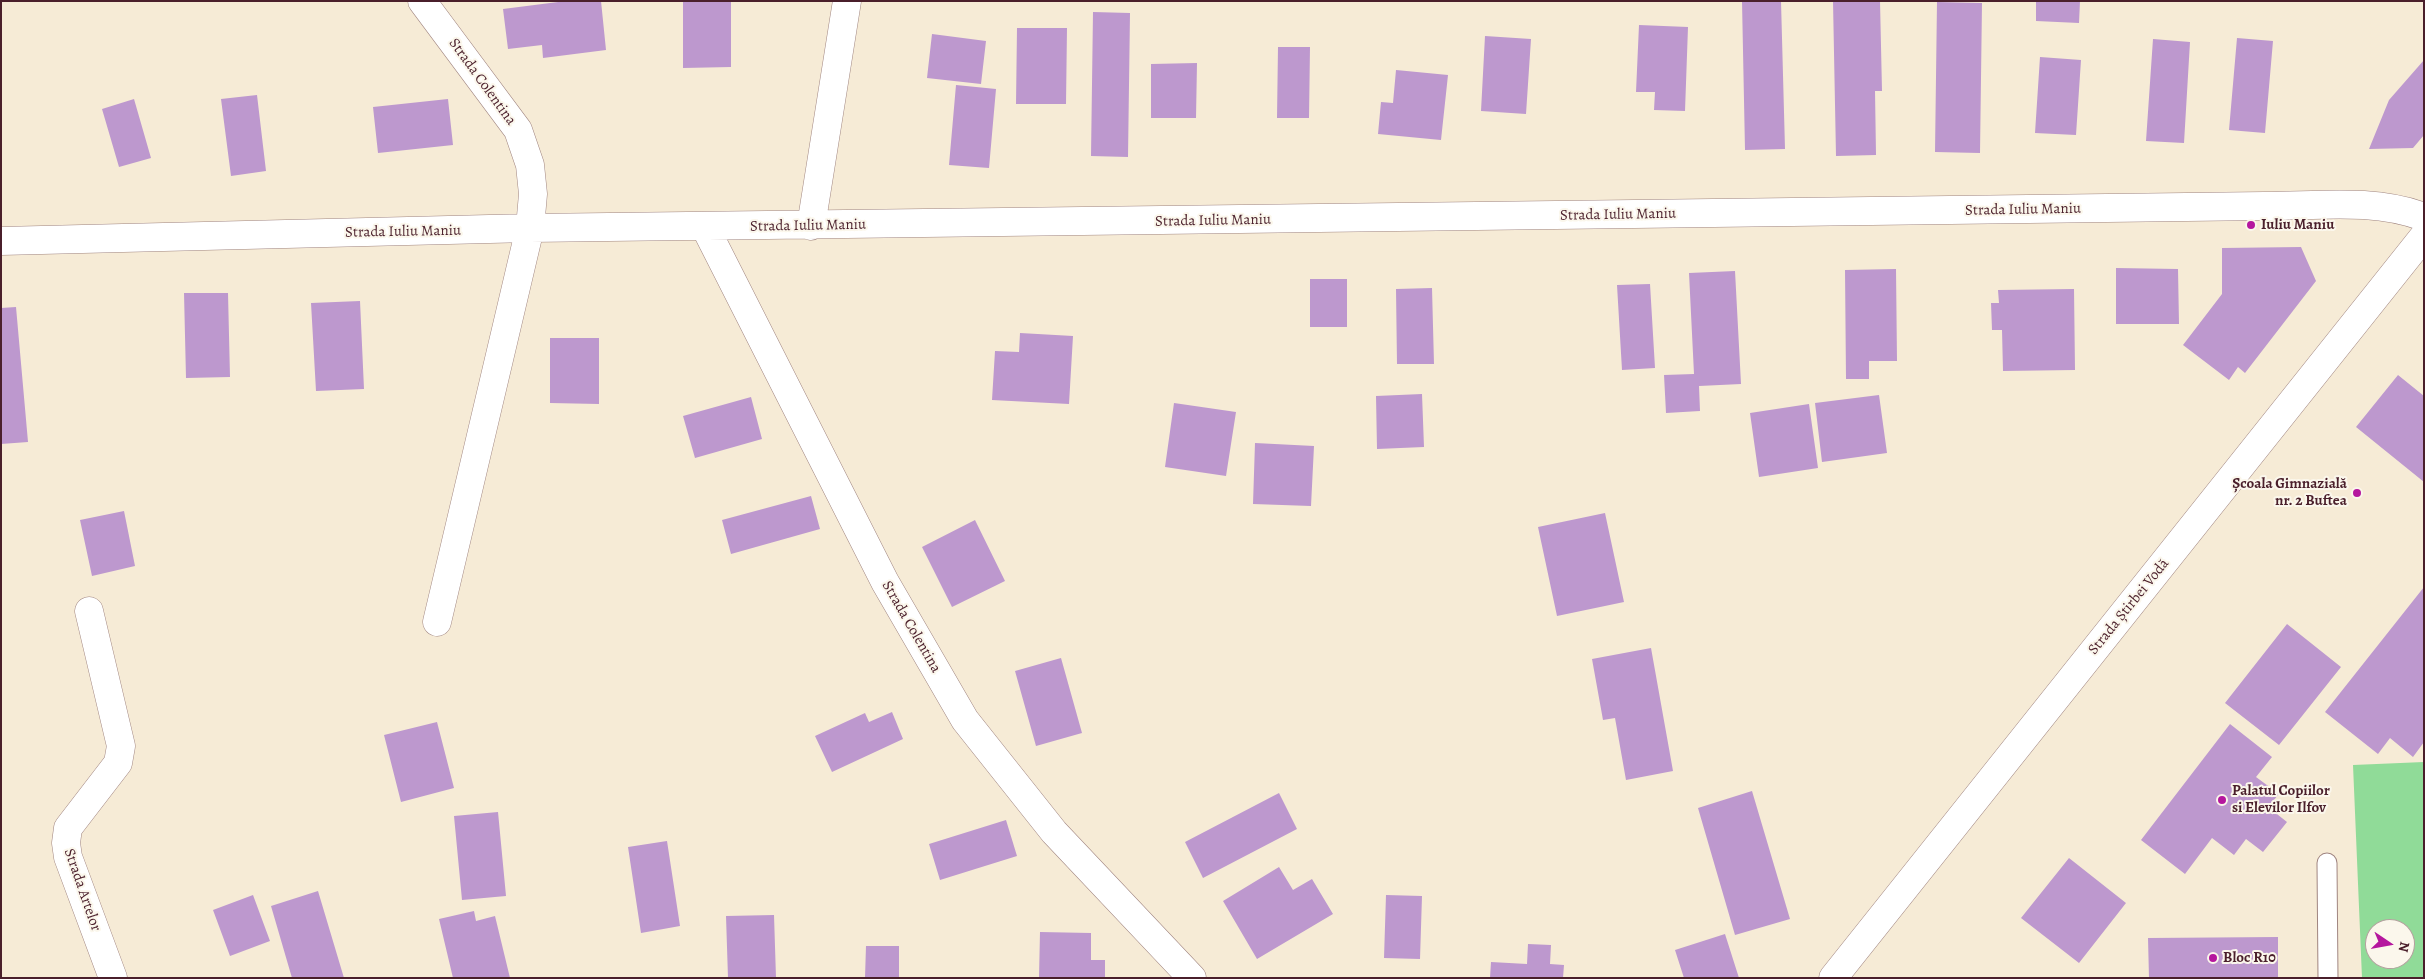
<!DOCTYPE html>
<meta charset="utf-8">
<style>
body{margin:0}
#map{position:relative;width:2425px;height:979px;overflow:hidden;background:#f6ebd6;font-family:Alegreya,serif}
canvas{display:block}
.frame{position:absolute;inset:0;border:2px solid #4a1f2b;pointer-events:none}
.north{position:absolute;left:2365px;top:919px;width:50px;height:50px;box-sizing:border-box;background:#fbf7ec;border:1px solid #b4a19f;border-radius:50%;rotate:102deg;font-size:14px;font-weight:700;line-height:20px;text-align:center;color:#4a1f2b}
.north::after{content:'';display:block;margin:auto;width:18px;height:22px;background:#b5179e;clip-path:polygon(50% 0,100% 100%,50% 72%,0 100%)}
</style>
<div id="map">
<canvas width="2425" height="979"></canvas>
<div class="frame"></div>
<div class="north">N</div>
</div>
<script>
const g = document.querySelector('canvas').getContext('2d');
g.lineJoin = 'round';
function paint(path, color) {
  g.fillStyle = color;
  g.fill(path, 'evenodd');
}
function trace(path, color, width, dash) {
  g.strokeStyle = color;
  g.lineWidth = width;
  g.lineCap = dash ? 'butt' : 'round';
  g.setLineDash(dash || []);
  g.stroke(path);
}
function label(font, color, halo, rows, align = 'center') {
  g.font = font + ' Alegreya,serif';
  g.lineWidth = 4;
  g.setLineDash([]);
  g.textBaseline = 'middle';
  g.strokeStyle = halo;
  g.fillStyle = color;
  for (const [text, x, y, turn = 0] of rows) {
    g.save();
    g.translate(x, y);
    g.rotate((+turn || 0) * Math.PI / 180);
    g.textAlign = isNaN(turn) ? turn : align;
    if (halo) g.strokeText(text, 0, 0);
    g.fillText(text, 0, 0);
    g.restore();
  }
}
paint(new Path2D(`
 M 2424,762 L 2424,978 L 2362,978 L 2353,765 ZM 2375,929 L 2405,929 L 2405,959 L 2375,959 Z`), '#90db98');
paint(new Path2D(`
 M 566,1 L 601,1 L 606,50 L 543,58 L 542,45 L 508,49 L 503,9 Z
 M 683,1 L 731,1 L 731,67 L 683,68 Z
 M 1742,1 L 1781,1 L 1785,149 L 1745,150 Z
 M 1833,1 L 1880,1 L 1882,91 L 1875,91 L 1876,155 L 1836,156 Z
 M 2036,1 L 2080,1 L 2079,23 L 2036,21 Z
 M 1937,2 L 1982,3 L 1980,153 L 1935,152 Z
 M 1093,12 L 1130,13 L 1128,157 L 1091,156 Z
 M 1639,25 L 1688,27 L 1685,111 L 1654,110 L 1655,92 L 1636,92 Z
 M 1017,28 L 1067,28 L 1066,104 L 1016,104 Z
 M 932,34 L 986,41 L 981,84 L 927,78 Z
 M 1485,36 L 1531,39 L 1526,114 L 1481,111 Z
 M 2237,38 L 2273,41 L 2265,133 L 2229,130 Z
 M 2153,39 L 2190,42 L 2184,143 L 2146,141 Z
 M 1278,47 L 1310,47 L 1309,118 L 1277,118 Z
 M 2040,57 L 2081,60 L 2076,135 L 2035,133 Z
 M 2424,60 L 2424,135 L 2413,148 L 2369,149 L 2389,100 Z
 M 1197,63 L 1196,118 L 1151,118 L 1151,64 Z
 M 1396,70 L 1448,75 L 1441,140 L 1378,134 L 1381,102 L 1393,103 Z
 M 956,85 L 996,89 L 989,168 L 949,165 Z
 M 257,95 L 266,171 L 231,176 L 221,99 Z
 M 134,99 L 151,158 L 119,167 L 102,109 Z
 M 448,99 L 453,145 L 378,153 L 373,107 Z
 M 2301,247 L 2316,281 L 2245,373 L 2238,367 L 2229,380 L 2183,345 L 2222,294 L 2222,248 Z
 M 2116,268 L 2178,269 L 2179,324 L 2116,324 Z
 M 1896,269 L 1897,361 L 1869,361 L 1869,379 L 1846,379 L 1845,270 Z
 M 1735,271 L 1741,384 L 1699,386 L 1700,411 L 1666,413 L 1664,375 L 1694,374 L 1689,273 Z
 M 1310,279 L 1347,279 L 1347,327 L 1310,327 Z
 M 1650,284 L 1655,368 L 1622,370 L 1617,285 Z
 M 1432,288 L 1434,364 L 1397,364 L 1396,289 Z
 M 2074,289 L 2075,370 L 2003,371 L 2002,330 L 1992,330 L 1991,303 L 1999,303 L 1998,290 Z
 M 184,293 L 228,293 L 230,377 L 186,378 Z
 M 360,301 L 364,389 L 316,391 L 311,303 Z
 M 16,307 L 28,442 L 1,444 L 1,308 Z
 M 1020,333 L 1073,336 L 1069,404 L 992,400 L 995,351 L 1019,352 Z
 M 550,338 L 599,338 L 599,404 L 550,403 Z
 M 2398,375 L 2424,396 L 2424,482 L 2356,427 Z
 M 1422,394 L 1424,447 L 1377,449 L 1376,396 Z
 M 1879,395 L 1887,453 L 1822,462 L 1815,403 Z
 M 751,397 L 762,439 L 695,458 L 683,416 Z
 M 1174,403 L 1236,412 L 1226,476 L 1165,467 Z
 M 1809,404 L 1818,468 L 1759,477 L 1750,413 Z
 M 1255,443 L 1314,446 L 1311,506 L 1253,504 Z
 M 811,496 L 820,529 L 731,554 L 722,520 Z
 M 124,511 L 135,566 L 92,576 L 80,520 Z
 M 1605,513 L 1624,602 L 1557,616 L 1538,527 Z
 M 975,520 L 1005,581 L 952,607 L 922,547 Z
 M 2424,587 L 2424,742 L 2413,757 L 2390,738 L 2378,754 L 2325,712 Z
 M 2287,624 L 2341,667 L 2279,745 L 2225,703 Z
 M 1651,648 L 1673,771 L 1626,780 L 1615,718 L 1603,720 L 1592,659 Z
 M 1061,658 L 1082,733 L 1036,746 L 1015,671 Z
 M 892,712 L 903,739 L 832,772 L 815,736 L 865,713 L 869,722 Z
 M 437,722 L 454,788 L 401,802 L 384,735 Z
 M 2230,724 L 2272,757 L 2256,777 L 2279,794 L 2268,807 L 2287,822 L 2263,852 L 2246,839 L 2234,855 L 2212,838 L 2185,874 L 2141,840 Z
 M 1752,791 L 1790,919 L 1735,935 L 1698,808 Z
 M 1279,793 L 1297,829 L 1203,878 L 1185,842 Z
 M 498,812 L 506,896 L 462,900 L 454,816 Z
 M 1006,820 L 1017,856 L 940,880 L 929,844 Z
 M 667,841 L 680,926 L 641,933 L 628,847 Z
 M 2069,858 L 2126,903 L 2079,963 L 2021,918 Z
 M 1279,867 L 1293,890 L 1312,879 L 1333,914 L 1257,959 L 1223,901 Z
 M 318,891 L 344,978 L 292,978 L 271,906 Z
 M 253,895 L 270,941 L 230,956 L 213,910 Z
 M 1386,895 L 1422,896 L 1420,959 L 1384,958 Z
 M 474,911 L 476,921 L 495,916 L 510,978 L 453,978 L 439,919 Z
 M 774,915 L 776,978 L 728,978 L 726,916 Z
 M 1040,932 L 1091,933 L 1091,960 L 1105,960 L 1105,978 L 1039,978 Z
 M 1725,934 L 1739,978 L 1684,978 L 1675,950 Z
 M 2278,937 L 2278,978 L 2149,978 L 2148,938 Z
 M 1528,944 L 1551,945 L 1550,964 L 1564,965 L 1563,978 L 1490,978 L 1491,962 L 1527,964 Z
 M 866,946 L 899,946 L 899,978 L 865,978 Z`), '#bd98ce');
const service = new Path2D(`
 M 2327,863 L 2328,978`);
const minor = new Path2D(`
 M 422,1 L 518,130 L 530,165 L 533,194 L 530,228 L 437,622
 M 811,226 L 847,1
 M 705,227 L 885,582 L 965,720 L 1054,832 L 1192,978
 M 1,241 L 530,228 L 2265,206 C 2318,206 2374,198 2424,217
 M 89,611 L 121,746 L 118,763 L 68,828 L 66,843 L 68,857 L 113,978`);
const tertiary = new Path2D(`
 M 1833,978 L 2424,236`);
trace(service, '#a08580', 21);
trace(minor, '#a08580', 29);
trace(tertiary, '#a08580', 29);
trace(service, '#fff', 19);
trace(minor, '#fff', 28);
trace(tertiary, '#fff', 28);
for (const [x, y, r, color] of [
 [2251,225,5,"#b5179e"],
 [2357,493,5,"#b5179e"],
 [2222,800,5,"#b5179e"],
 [2213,958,5,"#b5179e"]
]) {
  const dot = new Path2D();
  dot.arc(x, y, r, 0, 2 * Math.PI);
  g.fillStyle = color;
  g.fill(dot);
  trace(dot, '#fbf7ec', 2);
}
label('15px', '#4a1f2b', '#fbf7ec', [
 ["Strada Colentina",482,82,54],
 ["Strada Iuliu Maniu",2023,210,-1],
 ["Strada Iuliu Maniu",1618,215,-1],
 ["Strada Iuliu Maniu",1213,221,-1],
 ["Strada Iuliu Maniu",808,226,-1],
 ["Strada Iuliu Maniu",403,232,-1],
 ["Strada Știrbei Vodă",2129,607,-51],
 ["Strada Colentina",911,627,60],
 ["Strada Artelor",82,890,71]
]);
label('bold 15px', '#4a1f2b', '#fbf7ec', [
 ["Iuliu Maniu",2261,225],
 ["Școala Gimnazială",2347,484,"right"],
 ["nr. 2 Buftea",2347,501,"right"],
 ["Palatul Copiilor",2232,791],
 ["si Elevilor Ilfov",2232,808],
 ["Bloc R10",2223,958]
], 'left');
</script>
